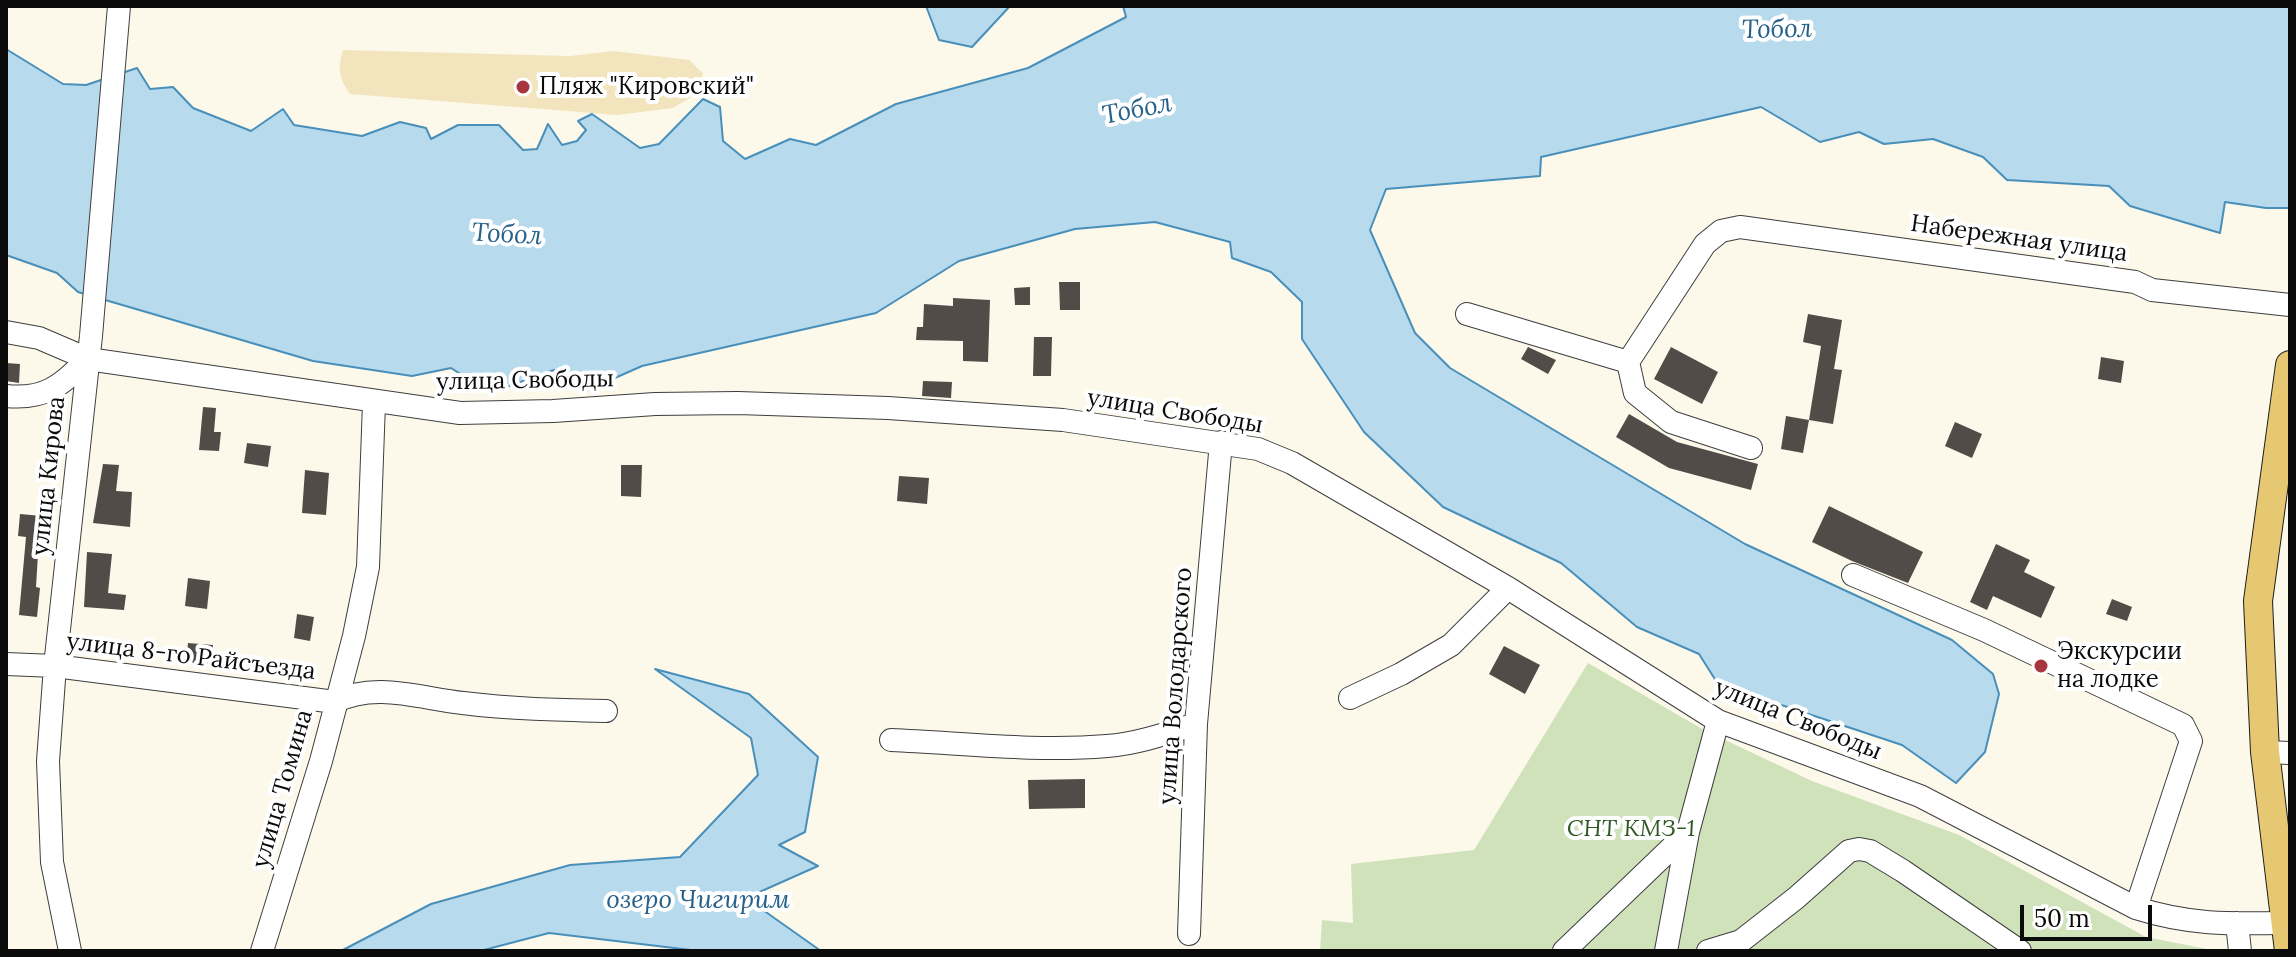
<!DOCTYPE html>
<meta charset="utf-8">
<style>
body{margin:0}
#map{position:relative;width:2296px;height:957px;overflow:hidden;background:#fcf9eb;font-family:Lora,serif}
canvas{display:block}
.frame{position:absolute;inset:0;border:8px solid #0b0b0b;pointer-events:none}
.scale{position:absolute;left:2020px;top:905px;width:132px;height:36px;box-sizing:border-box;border:4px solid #0b0b0b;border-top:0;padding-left:10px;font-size:24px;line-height:28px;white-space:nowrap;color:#0b0b0b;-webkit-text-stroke:6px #fff;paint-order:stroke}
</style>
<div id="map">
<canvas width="2296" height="957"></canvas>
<div class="frame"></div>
<div class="scale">50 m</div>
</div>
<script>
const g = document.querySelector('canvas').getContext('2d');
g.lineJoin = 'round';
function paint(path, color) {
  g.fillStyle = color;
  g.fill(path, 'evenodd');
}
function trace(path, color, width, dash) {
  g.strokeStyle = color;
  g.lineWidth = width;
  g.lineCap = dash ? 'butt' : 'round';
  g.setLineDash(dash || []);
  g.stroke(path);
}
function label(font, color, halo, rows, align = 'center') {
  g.font = font + ' Lora,serif';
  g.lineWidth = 8;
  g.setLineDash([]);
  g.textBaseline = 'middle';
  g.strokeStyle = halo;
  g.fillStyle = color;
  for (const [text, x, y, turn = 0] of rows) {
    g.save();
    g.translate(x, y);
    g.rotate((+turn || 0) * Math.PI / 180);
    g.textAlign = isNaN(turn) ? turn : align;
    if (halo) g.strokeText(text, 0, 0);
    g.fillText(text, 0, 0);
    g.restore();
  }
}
paint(new Path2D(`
 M 1588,663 L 1704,730 L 1812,781 L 1959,835 L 2146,937 L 2217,951 L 1320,951 L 1322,920 L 1353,923 L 1351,864 L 1474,850 Z`), '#cfe2ba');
paint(new Path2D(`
 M 343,50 L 570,56 L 614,51 L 689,60 L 703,73 L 700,92 L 673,108 L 617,115 L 580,112 L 350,94 C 339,78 337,69 343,50 Z`), '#f2e5be');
const water = new Path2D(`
 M 926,6 L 1010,6 L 972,47 L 939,40 Z
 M 1123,6 L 2290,6 L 2290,208 L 2266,208 L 2225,202 L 2220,233 L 2130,206 L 2109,186 L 2007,180 L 1983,157 L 1933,139 L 1884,144 L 1859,132 L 1820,142 L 1761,107 L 1541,157 L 1540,176 L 1386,189 L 1370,230 L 1415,333 L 1450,368 L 1745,544 L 1952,640 L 1993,674 L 1999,694 L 1985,752 L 1956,783 L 1902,745 L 1718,684 L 1699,654 L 1637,627 L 1561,563 L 1443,507 L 1364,432 L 1302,339 L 1302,302 L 1271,272 L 1232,258 L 1230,242 L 1155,222 L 1075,229 L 959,261 L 876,313 L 642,366 L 581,393 L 576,375 L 554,370 L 490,393 L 451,368 L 412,376 L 313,361 L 78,292 L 57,273 L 6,255 L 6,49 L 63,84 L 86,85 L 137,68 L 150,89 L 173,87 L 193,108 L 251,131 L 283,109 L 294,125 L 362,136 L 400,122 L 426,128 L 431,139 L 458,125 L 499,125 L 523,150 L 537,149 L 548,124 L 562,145 L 577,141 L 586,130 L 578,121 L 592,114 L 640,148 L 659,144 L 703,99 L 720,107 L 723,141 L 745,159 L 790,139 L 816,145 L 896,104 L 1028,68 L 1126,17 Z
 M 655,669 L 749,694 L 818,757 L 805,832 L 779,845 L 818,866 L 746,898 L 821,951 L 699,951 L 549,933 L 480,951 L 341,951 L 431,904 L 570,865 L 680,857 L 758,775 L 751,738 Z`);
paint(water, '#b7daed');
trace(water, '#488fba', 2);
paint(new Path2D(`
 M 1059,282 L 1080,282 L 1080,310 L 1060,310 Z
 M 1030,287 L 1030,305 L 1015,305 L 1014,288 Z
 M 953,298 L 990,300 L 988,362 L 963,361 L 963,341 L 916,340 L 917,327 L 923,327 L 924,304 L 953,306 Z
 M 1808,314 L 1842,320 L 1834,369 L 1842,370 L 1833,424 L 1809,420 L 1821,346 L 1803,342 Z
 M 1034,337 L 1052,337 L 1051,376 L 1033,376 Z
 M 1528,347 L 1556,360 L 1548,374 L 1521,359 Z
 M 1671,347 L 1718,372 L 1702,404 L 1654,379 Z
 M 2101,357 L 2124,361 L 2121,383 L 2098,379 Z
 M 6,363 L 20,364 L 19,383 L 6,381 Z
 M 923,381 L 952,382 L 951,398 L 922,396 Z
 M 203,407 L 216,408 L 214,432 L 221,432 L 219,451 L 199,450 Z
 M 1629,414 L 1677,442 L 1758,464 L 1751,490 L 1669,468 L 1616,437 Z
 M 1786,416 L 1809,420 L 1803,453 L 1781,449 Z
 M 1955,422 L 1982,434 L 1972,458 L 1945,446 Z
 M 247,443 L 271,446 L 268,467 L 244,463 Z
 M 103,464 L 119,465 L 116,491 L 132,492 L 130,527 L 93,523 Z
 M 621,465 L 642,465 L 641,497 L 621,496 Z
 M 305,470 L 329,473 L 326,515 L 302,513 Z
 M 899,476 L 929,478 L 927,504 L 897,501 Z
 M 1829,506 L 1923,552 L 1908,583 L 1852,561 L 1812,542 Z
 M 20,514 L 42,516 L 39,538 L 36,587 L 40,588 L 37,617 L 19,615 L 26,537 L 18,536 Z
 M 1996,544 L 2030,560 L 2024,572 L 2055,587 L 2041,618 L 1993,596 L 1987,610 L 1970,602 Z
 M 87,552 L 112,554 L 108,593 L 126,595 L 124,610 L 84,607 Z
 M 188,578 L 210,581 L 207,609 L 185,606 Z
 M 2112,599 L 2132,607 L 2127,621 L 2106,614 Z
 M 297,614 L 314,617 L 310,641 L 294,638 Z
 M 188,643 L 213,645 L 211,664 L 186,662 Z
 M 1504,646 L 1540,665 L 1525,694 L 1489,674 Z
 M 1085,779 L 1085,808 L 1029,809 L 1028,780 Z`), '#524c49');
const minor = new Path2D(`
 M 1467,314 L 1628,362
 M 6,332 L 39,338 L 88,359 L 460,413 L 553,411 L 655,404 L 738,403 L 888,408 L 1063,420 L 1258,449 L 1292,463 L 1508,588 L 1718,721 L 1920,796 L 2136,908 C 2189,925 2230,924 2284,923
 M 6,396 C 46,400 61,385 88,359
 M 1751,448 L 1671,422 L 1635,393 L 1628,362 L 1705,244 L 1721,231 L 1740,227 L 2135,282 L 2152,290 L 2290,305
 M 1853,575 L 1984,630 L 2183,725 L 2191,741 L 2136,908
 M 6,664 L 55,666 L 335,702 C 375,681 422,699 463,703 C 511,709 558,710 606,711
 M 1350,698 L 1401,674 L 1451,645 L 1508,588
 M 891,740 C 962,743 1036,752 1107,746 C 1137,744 1168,733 1196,724
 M 2265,752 L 2290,753
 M 2237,923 L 2240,951
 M 1189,934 L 1196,724 L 1221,442
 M 70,951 L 52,862 L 48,761 L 55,666 L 91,336 L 119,6
 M 262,951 L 321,761 L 354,636 L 368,567 L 374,403
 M 1564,951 L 1688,832
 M 1666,951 L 1688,832 L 1718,721
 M 1708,951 L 1741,941 L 1796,898 L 1849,851 L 1859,849 L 1870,851 L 1903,871 L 2020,951`);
const major = new Path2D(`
 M 2289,951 L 2265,752 L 2258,601 L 2290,365`);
trace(minor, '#3e3e3e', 24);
trace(major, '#1c1c1c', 30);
trace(minor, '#fff', 22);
trace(major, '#e6c772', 28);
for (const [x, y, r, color] of [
 [523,87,8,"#a7363e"],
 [2041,666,8,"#a7363e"]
]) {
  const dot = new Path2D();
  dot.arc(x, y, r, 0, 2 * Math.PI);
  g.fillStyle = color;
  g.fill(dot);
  trace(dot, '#fff', 3);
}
label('24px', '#0b0b0b', '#fff', [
 ["Пляж \"Кировский\"",539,87],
 ["Экскурсии",2057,652],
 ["на лодке",2057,680]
], 'left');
label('24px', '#0b0b0b', '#fff', [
 ["Набережная улица",2019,239,8],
 ["улица Свободы",525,381,-1],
 ["улица Свободы",1175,412,9],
 ["улица Кирова",49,476,-84],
 ["улица 8-го Райсъезда",191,657,7],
 ["улица Володарского",1176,686,-86],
 ["улица Свободы",1798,720,22],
 ["улица Томина",283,789,-74]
]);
label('italic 24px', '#315925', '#fff', [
 ["СНТ КМЗ-1",1631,829]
]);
label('italic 26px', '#26618b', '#fff', [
 ["Тобол",1777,30,-1],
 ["Тобол",1137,110,-11],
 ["Тобол",507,235,3],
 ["озеро Чигирим",698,901]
]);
</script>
